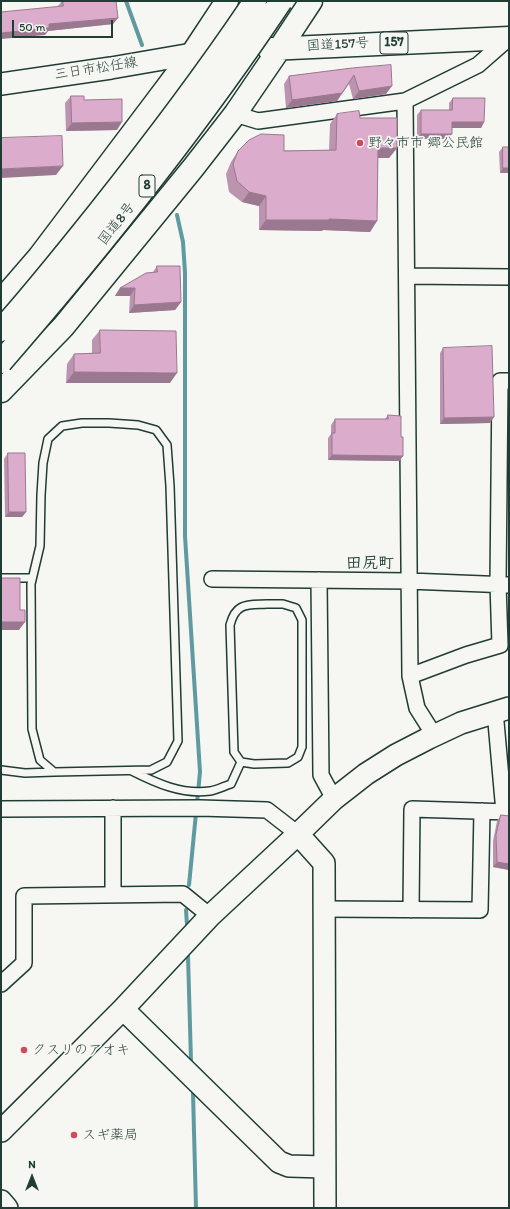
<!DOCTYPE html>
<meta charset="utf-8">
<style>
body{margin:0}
#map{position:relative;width:510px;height:1209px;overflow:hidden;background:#f6f6f2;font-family:Itim,sans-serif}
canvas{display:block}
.frame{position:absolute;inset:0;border:2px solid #1f3d34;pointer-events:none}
.north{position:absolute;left:12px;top:1157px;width:40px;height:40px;-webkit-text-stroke:3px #f6f6f2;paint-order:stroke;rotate:0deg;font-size:11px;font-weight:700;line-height:16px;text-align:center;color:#1f3d34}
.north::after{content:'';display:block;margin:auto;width:14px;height:18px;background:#1f3d34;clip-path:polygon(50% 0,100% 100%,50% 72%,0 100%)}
.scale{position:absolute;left:12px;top:20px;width:101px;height:18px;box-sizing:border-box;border:2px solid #1f3d34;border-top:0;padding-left:5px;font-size:12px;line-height:14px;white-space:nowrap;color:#1f3d34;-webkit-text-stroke:3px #f6f6f2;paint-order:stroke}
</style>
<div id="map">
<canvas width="510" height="1209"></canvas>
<div class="frame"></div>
<div class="north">N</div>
<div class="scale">50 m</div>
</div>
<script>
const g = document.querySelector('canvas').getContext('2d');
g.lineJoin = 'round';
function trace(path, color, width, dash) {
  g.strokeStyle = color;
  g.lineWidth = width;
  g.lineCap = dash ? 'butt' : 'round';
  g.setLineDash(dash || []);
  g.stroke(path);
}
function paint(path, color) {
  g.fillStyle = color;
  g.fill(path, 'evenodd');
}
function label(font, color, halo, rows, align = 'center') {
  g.font = font + ' Itim,"Klee One",sans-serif';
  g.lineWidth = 3.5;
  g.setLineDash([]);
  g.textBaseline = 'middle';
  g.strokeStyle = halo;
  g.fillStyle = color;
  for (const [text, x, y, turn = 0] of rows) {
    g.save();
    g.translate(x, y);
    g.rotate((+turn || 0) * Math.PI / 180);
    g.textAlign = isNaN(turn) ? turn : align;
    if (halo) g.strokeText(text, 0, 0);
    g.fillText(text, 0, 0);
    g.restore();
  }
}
trace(new Path2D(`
 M 126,1 L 142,45
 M 177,215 L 183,242 L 185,273 L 185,536 L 200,772 L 189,885
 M 186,910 L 187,925
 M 188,956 L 191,1061
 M 193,1093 L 196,1208`), '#5f9aa1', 4);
const lane = new Path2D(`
 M 82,423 L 109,423 L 138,425 L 156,430 L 167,445 L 170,486 L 178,741 L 167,762 L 151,770 L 54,772 L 40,760 L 32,729 L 31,584 L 40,546 L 41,495 L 43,463 L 48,439 L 62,426 Z
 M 1,578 L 32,578
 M 267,604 L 283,604 L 296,608 L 302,620 L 302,747 L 298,757 L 288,763 L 254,764 L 241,762 L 234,752 L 230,625 C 236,602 248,605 267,604 Z
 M 1,770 L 25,773 L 54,772
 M 132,771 C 156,783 182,795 210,791 C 217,790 224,786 231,784 L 241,762`);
const street = new Path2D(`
 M 235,114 L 258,121 L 405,101
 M 407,276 L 509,277
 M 212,579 L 409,581 L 509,585
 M 319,580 L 321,775 L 334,799
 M 410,676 L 466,655 L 500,645 L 498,584 L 500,381 L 509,381
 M 495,711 L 504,812
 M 434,735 L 417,708 L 410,676 L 405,101 L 478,65 L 509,38
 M 113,808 L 113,895
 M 1,809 L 200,808 L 267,810 L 298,834
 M 324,909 L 480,910 L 482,811
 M 411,910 L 412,809 L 509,812
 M 1,984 L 24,963 L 24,896 L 183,894 L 210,916`);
const secondary = new Path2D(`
 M 1,84 L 111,68 L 192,54
 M 298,834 L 324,863 L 325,1208
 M 123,1009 L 279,1162 L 289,1166 L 324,1167
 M 1,1131 L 123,1009 L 210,916 L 298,834 L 334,799 L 366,774 L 396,755 L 429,738 L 461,723 L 509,708
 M 1,1201 L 7,1208`);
const highway = new Path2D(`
 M 269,49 L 509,38
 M 1,301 L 39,257 L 153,106 L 192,54 L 227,1
 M 1,391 L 63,327 L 193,168 L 235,114 L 280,48 L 311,1`);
trace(lane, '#1f3d34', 10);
trace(street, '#1f3d34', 18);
trace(secondary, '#1f3d34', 24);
trace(highway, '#1f3d34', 25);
trace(lane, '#f6f6f2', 7);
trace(street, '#f6f6f2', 15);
trace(secondary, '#f6f6f2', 21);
trace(highway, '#f6f6f2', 22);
const highwayBridge = new Path2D(`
 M 1,330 C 35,292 66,253 98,213 C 153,144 206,74 255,1
 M 1,362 C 101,247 196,128 281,1`);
trace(highwayBridge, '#1f3d34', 25, []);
trace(highwayBridge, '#f6f6f2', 22);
paint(new Path2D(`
 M 62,1 L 116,1 L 118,18 L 113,24 L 48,31 L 45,35 L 58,6 Z
 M 352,68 L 386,94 L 353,99 L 349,84 L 337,101 L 286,108 L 284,84 L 289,76 Z
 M 71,96 L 84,100 L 117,130 L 66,131 L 65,103 Z
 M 453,98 L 484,122 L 481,128 L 452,128 L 448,139 L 417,139 L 417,115 L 421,110 L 449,110 L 449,103 Z
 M 337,114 L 360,118 L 397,148 L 389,158 L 378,158 L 377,221 L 370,232 L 323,230 L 322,231 L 259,230 L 259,206 L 242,202 L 229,192 L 226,174 L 231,162 L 238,151 L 329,150 L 330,124 Z
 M 503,147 L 509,173 L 500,173 L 499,152 Z
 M 157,266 L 181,302 L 175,310 L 129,313 L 130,296 L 115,296 L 120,288 L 153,272 Z
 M 100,330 L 170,383 L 66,383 L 67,364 L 74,354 L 92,353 L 92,340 Z
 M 443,348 L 490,423 L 440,424 L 440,353 Z
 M 388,415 L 401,437 L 403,456 L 399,461 L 328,460 L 328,438 L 331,434 L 331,425 L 335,419 L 385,419 Z
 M 8,453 L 26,512 L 22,517 L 5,517 L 4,459 Z
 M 501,815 L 509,816 L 509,870 L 493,867 L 493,841 L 497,821 Z`), '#bd94af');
paint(new Path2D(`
 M 118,18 L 113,24 L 48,31 L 45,35 L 1,39 L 1,33 L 49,24 Z
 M 392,86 L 386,94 L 353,99 L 359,91 Z
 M 342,93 L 337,101 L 286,108 L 292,100 Z
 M 122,122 L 117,130 L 66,131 L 72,123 Z
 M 452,122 L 484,122 L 481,128 L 448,128 Z
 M 421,134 L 452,134 L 448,139 L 417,139 Z
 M 378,148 L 397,148 L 389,158 L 370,158 Z
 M 63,166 L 56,175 L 1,178 L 1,169 Z
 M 503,168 L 509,168 L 509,173 L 500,173 Z
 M 249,192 L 266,196 L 259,206 L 242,202 Z
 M 329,219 L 377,221 L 370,232 L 323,230 L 322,231 L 259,230 L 266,220 Z
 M 120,288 L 135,288 L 130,296 L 115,296 Z
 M 181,302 L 175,310 L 129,313 L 134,305 Z
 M 74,372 L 177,373 L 170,383 L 66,383 Z
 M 494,417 L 490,423 L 440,424 L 444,418 Z
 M 332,455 L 403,456 L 399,461 L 328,460 Z
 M 9,512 L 26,512 L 22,517 L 5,517 Z
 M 1,622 L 25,622 L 19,630 L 1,630 Z
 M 497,862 L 509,864 L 509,870 L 493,867 Z`), '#9a788f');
const building = new Path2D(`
 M 63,1 L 116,1 L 118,18 L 49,24 L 49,28 L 1,33 L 1,12 L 63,6 Z
 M 391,65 L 392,86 L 359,91 L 354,75 L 342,93 L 292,100 L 289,76 L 352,68 Z
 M 71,96 L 84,96 L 84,100 L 122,99 L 122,122 L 72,123 Z
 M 453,98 L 485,98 L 484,122 L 452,122 L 452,134 L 421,134 L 421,110 L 452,110 Z
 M 359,111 L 360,118 L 397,118 L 397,148 L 378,148 L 377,221 L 329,219 L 329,220 L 266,220 L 266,196 L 249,192 L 237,181 L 233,164 L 238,151 L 249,140 L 261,134 L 284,135 L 284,151 L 336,150 L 337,114 Z
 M 62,136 L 63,166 L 1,169 L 1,138 Z
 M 503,147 L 509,147 L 509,168 L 503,168 Z
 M 157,266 L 180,266 L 181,302 L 134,305 L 135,288 L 120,288 L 146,273 L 157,272 Z
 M 100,330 L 176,331 L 177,373 L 74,372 L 74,354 L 100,353 Z
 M 492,346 L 494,417 L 444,418 L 443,348 Z
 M 388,415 L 401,416 L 401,437 L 403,437 L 403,456 L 332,455 L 332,433 L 335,433 L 335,419 L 388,419 Z
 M 8,453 L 25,453 L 26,512 L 9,512 Z
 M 1,578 L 20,578 L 20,610 L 25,610 L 25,622 L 1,622 Z
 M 501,815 L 509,816 L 509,864 L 497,862 L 496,835 Z`);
paint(building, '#dcaccc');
trace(building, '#9a788f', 1);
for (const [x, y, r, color] of [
 [360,143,4,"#d1495b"],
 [24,1050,4,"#d1495b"],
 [74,1135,4,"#d1495b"]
]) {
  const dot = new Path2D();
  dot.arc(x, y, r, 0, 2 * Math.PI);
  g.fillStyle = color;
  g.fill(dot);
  trace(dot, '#f6f6f2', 1.5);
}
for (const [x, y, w] of [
 [394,43,28],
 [147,186,16]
]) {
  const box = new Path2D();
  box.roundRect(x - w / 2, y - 11, w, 22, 3);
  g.fillStyle = '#f6f6f2';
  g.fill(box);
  trace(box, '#1f3d34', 1);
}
label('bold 13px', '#1f3d34', null, [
 ["157",394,43],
 ["8",147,186]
]);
label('14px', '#1f3d34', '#f6f6f2', [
 ["国道157号",338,45,-3],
 ["三日市松任線",96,69,-9],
 ["国道8号",117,224,-52]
]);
label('14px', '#1f3d34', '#f6f6f2', [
 ["野々市市 郷公民館",368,143],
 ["クスリのアオキ",32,1050],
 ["スギ薬局",82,1135]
], 'left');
label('bold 16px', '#1f3d34', '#f6f6f2', [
 ["田尻町",370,564]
]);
</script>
